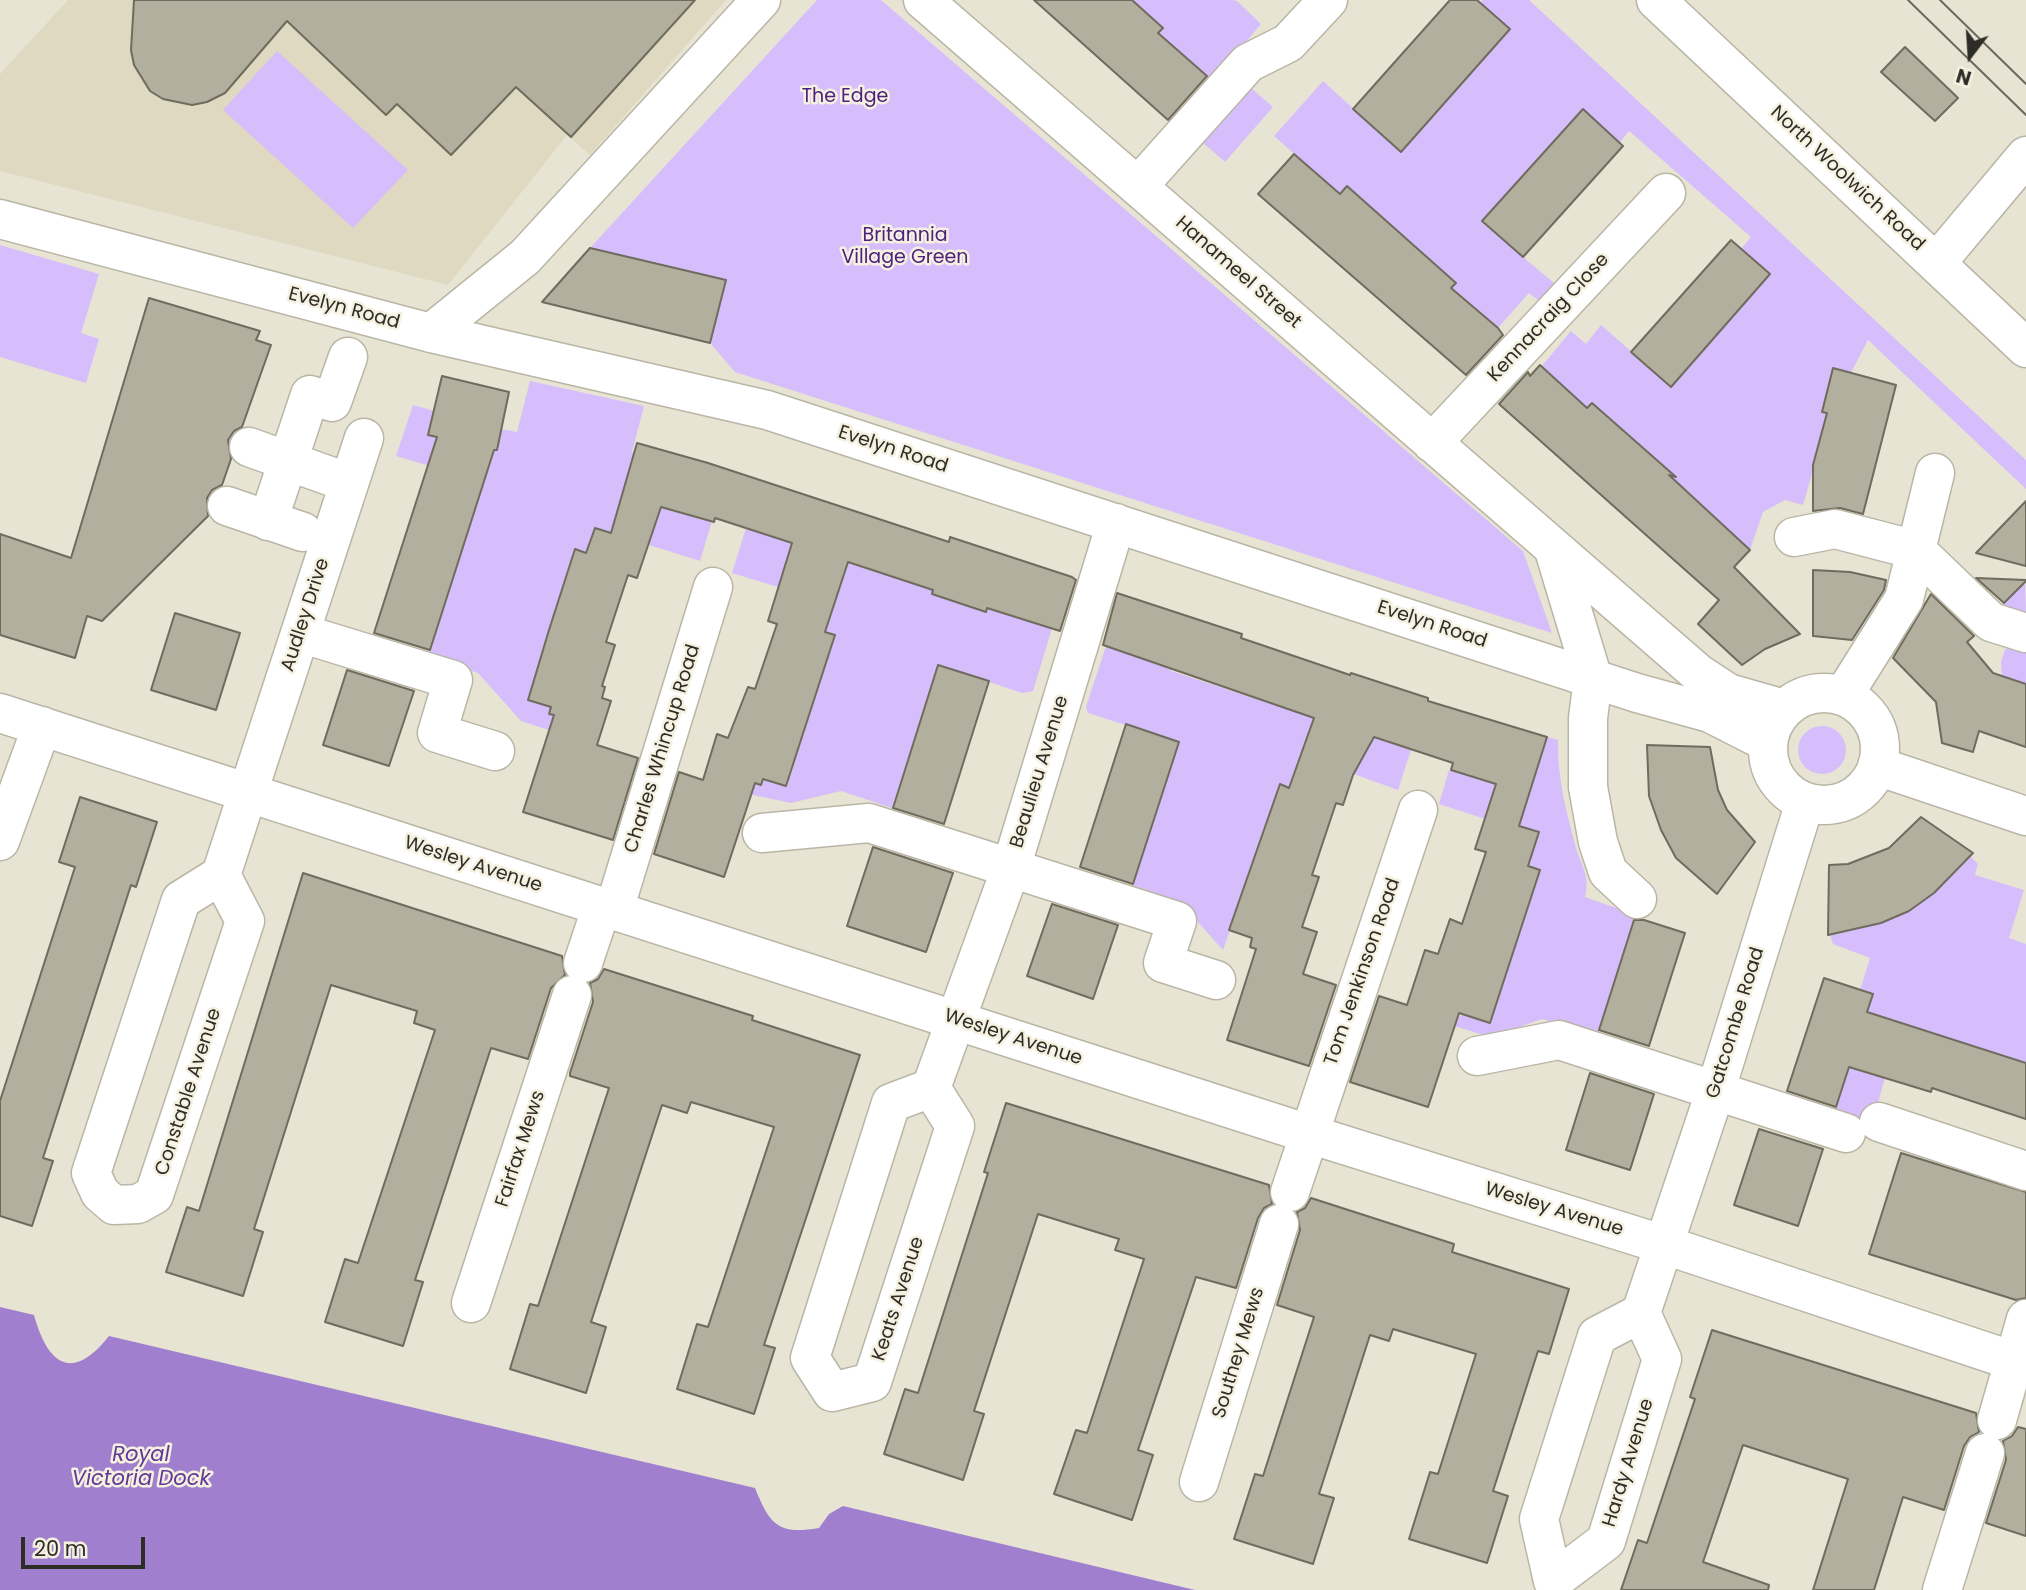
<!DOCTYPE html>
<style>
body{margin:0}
#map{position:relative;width:2026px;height:1590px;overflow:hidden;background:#e8e4d3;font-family:Poppins,sans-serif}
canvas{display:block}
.north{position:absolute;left:1935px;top:21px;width:70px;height:70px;-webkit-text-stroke:5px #f5f1e0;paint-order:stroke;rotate:197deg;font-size:19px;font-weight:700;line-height:28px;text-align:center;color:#2e2c26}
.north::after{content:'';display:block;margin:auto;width:24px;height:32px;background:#2e2c26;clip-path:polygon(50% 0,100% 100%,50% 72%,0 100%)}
.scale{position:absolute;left:21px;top:1537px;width:124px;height:32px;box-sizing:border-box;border:4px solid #2e2c26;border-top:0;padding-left:9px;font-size:21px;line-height:24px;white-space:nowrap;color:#2e2c26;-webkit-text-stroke:5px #f5f1e0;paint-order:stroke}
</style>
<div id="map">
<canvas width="2026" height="1590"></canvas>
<div class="north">N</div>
<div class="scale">20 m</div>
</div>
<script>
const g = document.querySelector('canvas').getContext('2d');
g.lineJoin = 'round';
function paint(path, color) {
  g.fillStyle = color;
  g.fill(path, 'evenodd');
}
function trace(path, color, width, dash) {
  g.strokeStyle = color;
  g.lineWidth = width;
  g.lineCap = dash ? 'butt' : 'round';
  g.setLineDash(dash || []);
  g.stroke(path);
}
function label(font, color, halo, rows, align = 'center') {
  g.font = font + ' Poppins,sans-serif';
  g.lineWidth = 5;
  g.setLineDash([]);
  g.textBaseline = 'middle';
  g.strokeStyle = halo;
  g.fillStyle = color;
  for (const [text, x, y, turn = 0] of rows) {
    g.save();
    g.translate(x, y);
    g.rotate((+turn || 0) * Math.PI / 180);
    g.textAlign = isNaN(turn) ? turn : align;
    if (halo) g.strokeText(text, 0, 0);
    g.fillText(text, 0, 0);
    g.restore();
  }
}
paint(new Path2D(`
 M 68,0 L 726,0 L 590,155 L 567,135 L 448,285 L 0,171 L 0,74 Z`), '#dfd9c1');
paint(new Path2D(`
 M 817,0 L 881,0 L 1523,551 L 1552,633 L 735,372 L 710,343 L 725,280 L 590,248 Z
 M 1132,0 L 1231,0 L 1237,1 L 1261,24 L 1211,84 L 1158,33 L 1163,28 Z
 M 1483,0 L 1529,0 L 2026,460 L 2026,489 L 1868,340 L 1830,413 L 1803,505 L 1785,500 L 1763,512 L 1750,550 L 1678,482 L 1637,525 L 1661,463 L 1592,403 L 1587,408 L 1541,367 L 1571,331 L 1586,344 L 1601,325 L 1671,386 L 1770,274 L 1741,249 L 1751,237 L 1629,131 L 1619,143 L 1583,109 L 1523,257 L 1554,283 L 1539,301 L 1529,293 L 1498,328 L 1451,288 L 1455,283 L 1347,187 L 1340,194 L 1274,136 L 1323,81 L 1401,152 L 1509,29 L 1480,3 Z
 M 277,51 L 408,170 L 353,228 L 223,110 Z
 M 1250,87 L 1273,107 L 1225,162 L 1202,142 Z
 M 0,245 L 99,274 L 81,333 L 99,339 L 86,383 L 0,357 Z
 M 530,381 L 644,406 L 632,452 L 712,521 L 700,561 L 595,528 L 586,553 L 574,549 L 528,700 L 551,707 L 549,713 L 554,715 L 549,730 L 521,721 L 478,673 L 428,657 L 484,482 L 396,456 L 413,405 L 434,411 L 463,443 L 496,450 L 501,429 L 517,432 Z
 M 746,528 L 933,590 L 932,594 L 985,612 L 987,608 L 991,609 L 1052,628 L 1033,691 L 1022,693 L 938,665 L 892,808 L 841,791 L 791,803 L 743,793 L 747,780 L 763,779 L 787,786 L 835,636 L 825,632 L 834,604 L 732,573 Z
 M 2025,581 L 2026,618 L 1998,610 Z
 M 1106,646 L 1171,667 L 1171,671 L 1411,750 L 1398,790 L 1301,755 L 1289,788 L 1281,784 L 1223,950 L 1179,901 L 1132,885 L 1178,742 L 1088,713 L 1086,707 Z
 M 2018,647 L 2026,650 L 2026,684 L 2002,676 L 2001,662 L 2005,649 Z
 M1798 750a24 24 0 1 1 48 0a24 24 0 1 1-48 0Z
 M 1547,737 L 1558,740 C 1557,775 1566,811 1575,844 C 1580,864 1591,876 1585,897 L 1636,915 L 1597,1036 L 1542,1019 L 1490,1037 L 1454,1026 L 1454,1020 L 1463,1014 L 1528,866 L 1539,833 L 1487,815 L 1485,819 L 1439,804 L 1449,770 L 1529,794 Z
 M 1970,856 L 1978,864 L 1975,875 L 2024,890 L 2009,938 L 2026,944 L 2026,1063 L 1901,1023 L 1872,1123 L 1835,1111 L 1873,994 L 1860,990 L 1870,958 L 1833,944 L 1828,929 L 1864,924 Z`), '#d6befc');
paint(new Path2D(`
 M 0,1307 L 34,1315 C 48,1366 73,1382 109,1336 L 755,1488 C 770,1525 778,1535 819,1528 L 829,1514 L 843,1506 L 1195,1590 L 0,1590 Z`), '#a080ce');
const building = new Path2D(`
 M 134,0 L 695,0 L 571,137 L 516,87 L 451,155 L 397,104 L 386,115 L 287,21 L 225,93 L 207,102 L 192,105 L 163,99 L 150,91 L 134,65 L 131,50 Z
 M 1034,0 L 1132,0 L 1163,28 L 1158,33 L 1207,76 L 1168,120 Z
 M 1450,0 L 1477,0 L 1510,29 L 1401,152 L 1353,109 Z
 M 1905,47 L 1958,98 L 1935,121 L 1881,72 Z
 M 1583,109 L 1623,146 L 1523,257 L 1482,221 Z
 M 1294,154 L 1340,194 L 1347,186 L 1456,283 L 1451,288 L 1498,328 L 1503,335 L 1466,375 L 1258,194 Z
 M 1731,240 L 1770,274 L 1671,387 L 1631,352 Z
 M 590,248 L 726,280 L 710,343 L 542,302 Z
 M 149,298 L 260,331 L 256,340 L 271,345 L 242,427 L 234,431 L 228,440 L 231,459 L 222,485 L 212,490 L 207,498 L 208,516 L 102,621 L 87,616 L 75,658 L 0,635 L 0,534 L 71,558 Z
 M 1540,365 L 1587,408 L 1592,403 L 1676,477 L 1669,475 L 1750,550 L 1734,567 L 1800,634 L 1765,649 L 1742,665 L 1698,624 L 1719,600 L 1499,404 L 1528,372 L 1530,376 Z
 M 1833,368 L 1896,385 L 1863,514 L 1840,508 L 1813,511 L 1813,465 L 1827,413 L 1822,412 Z
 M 442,376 L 509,392 L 497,450 L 494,450 L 430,650 L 374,633 L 437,437 L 428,435 Z
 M 637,443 L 708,463 L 949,542 L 950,537 L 1072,577 L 1076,580 L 1060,631 L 987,608 L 986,612 L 932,594 L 933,590 L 848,562 L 825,632 L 835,635 L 786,786 L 763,779 L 761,785 L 755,783 L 724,877 L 654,854 L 679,772 L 703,780 L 717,734 L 728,738 L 748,687 L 755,689 L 777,624 L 768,621 L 792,543 L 715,518 L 714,522 L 661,507 L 637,578 L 628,575 L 606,642 L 615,645 L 602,686 L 605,687 L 602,698 L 611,701 L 597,745 L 638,758 L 613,840 L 523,812 L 554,715 L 549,714 L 551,707 L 528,700 L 549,630 L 575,549 L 586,553 L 595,528 L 611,533 Z
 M 2026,501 L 2026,566 L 1976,553 Z
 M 1813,570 L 1850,572 L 1886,580 L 1884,590 L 1852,640 L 1813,636 Z
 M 1976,578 L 2026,580 L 2026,581 L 2004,603 Z
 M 1117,593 L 1242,634 L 1241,638 L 1350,675 L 1351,673 L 1428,698 L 1428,701 L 1547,737 L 1519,826 L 1539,832 L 1528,866 L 1540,870 L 1490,1023 L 1459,1013 L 1428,1107 L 1350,1082 L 1379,996 L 1407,1005 L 1425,950 L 1438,954 L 1450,919 L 1462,924 L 1486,852 L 1475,849 L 1496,784 L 1451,770 L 1453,763 L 1374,737 L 1353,775 L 1343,805 L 1336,803 L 1312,875 L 1319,877 L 1302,927 L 1317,932 L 1303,974 L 1336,985 L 1309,1066 L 1227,1040 L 1256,949 L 1250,947 L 1252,938 L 1229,930 L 1280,784 L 1289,788 L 1314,718 L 1103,645 Z
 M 1931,594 L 1974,636 L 1967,642 L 1993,673 L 2026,684 L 2026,747 L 1979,731 L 1973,752 L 1942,743 L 1936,702 L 1893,658 Z
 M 175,613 L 240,633 L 216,710 L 151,690 Z
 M 938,665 L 989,681 L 944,824 L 893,808 Z
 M 347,670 L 414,691 L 389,766 L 323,745 Z
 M 1126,724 L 1179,742 L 1133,884 L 1080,867 Z
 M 1647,745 L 1710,747 L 1718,790 L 1727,810 L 1755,842 L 1717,894 L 1676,858 L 1661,830 L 1649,796 Z
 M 80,797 L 157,822 L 136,887 L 131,885 L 43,1158 L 53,1161 L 32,1226 L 0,1216 L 0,1101 L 75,867 L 59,862 Z
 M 1921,817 L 1973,853 L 1934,893 L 1909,911 L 1881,923 L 1828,935 L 1829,865 L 1848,864 L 1889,848 Z
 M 873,847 L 953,873 L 926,952 L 847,926 Z
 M 303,873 L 562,956 L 565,975 L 551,988 L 528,1059 L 491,1048 L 415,1280 L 423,1282 L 403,1346 L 325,1322 L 345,1259 L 358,1263 L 435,1030 L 414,1023 L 417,1011 L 331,985 L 254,1229 L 263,1232 L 243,1296 L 166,1272 L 187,1207 L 199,1211 Z
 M 1052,904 L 1118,925 L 1093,999 L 1027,976 Z
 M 1634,920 L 1644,920 L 1685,933 L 1649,1046 L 1599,1030 Z
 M 604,969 L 753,1016 L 752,1020 L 860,1055 L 764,1345 L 775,1348 L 754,1414 L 677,1389 L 697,1324 L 708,1327 L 774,1127 L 691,1102 L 687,1113 L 662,1105 L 591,1322 L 606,1327 L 586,1393 L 510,1369 L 530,1304 L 538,1306 L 609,1088 L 570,1076 L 570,1073 L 593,1002 L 590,983 L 598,979 Z
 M 1824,978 L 1873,994 L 1867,1012 L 2026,1063 L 2026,1119 L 1932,1088 L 1931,1092 L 1849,1067 L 1836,1107 L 1787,1091 Z
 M 1590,1073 L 1654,1094 L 1630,1170 L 1566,1150 Z
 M 1006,1103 L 1269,1185 L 1272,1204 L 1264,1208 L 1258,1218 L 1236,1288 L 1196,1277 L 1138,1450 L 1153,1455 L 1132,1520 L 1054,1494 L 1076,1430 L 1087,1433 L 1144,1259 L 1115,1250 L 1119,1239 L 1038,1214 L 974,1411 L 984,1414 L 963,1480 L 884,1454 L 905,1389 L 918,1393 L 988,1173 L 984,1172 Z
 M 1759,1129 L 1823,1149 L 1798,1226 L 1734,1205 Z
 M 1901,1153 L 2026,1192 L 2026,1298 L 2016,1300 L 1869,1254 Z
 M 1311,1198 L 1454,1244 L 1452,1252 L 1569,1289 L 1549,1354 L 1538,1351 L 1493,1491 L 1508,1496 L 1487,1563 L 1409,1539 L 1430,1472 L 1438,1474 L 1476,1354 L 1393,1329 L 1389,1341 L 1370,1335 L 1319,1494 L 1334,1498 L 1313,1564 L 1234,1539 L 1255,1474 L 1263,1476 L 1314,1317 L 1277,1305 L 1300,1230 L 1297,1212 L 1305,1208 Z
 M 1712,1330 L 1976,1413 L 1979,1432 L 1970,1437 L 1964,1446 L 1944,1510 L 1903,1497 L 1874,1590 L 1813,1590 L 1848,1479 L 1743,1445 L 1703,1562 L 1769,1585 L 1768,1590 L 1621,1590 L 1638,1540 L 1647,1543 L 1695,1399 L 1690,1397 Z
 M 2018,1427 L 2026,1429 L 2026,1536 L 1986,1523 L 2006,1460 L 2003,1441 L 2012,1436 Z`);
paint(building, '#b3af9f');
trace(building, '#6f6b5d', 2);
const minor = new Path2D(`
 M 923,0 L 1699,674 L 1728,693 L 1784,709
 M 1138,186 L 1248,63 L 1288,43 L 1328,0
 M 0,219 L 431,333 L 767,410 L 1637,693 L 1710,713 L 1767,742
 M 1937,262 L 2026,156
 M 431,333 L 525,257 L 761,0
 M 1432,443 L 1666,193
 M 249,447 L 349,483
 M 227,506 L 303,532
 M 268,521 L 310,395 L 332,402 L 348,357
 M 1794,537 L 1835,529 L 1916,550 L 1991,622 L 2026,633
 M 1554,550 L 1593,679 L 1588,718 L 1588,787 L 1598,842 L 1608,872 L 1637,899
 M 300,633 L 453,680 L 437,733 L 495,751
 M1768 749a56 56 0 1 1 112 0a56 56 0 1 1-112 0Z
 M 1843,696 L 1904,599 L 1935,473
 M 0,713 L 1309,1134 L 1665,1245 L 2026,1365
 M 1877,766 L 2026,816
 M 762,833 L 869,823 L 1177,921 L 1163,963 L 1216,980
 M 0,841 L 42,726
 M 221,875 L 245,921 L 154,1195 L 138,1204 L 114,1205 L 100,1193 L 91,1173 L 181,900 L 221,875 L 364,438
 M 614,910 L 713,587
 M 583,963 L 602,906
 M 1477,1056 L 1559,1040 L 1846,1133
 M 931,1088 L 955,1126 L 872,1382 L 832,1392 L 810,1358 L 891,1103 L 931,1088 L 1011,868 L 1116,523
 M 1879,1122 L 2026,1171
 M 1290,1192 L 1418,810
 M 471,1303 L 572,995
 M 1641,1313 L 1662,1359 L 1606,1541 L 1553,1581 L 1539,1519 L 1597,1336 L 1641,1313 L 1716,1089 L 1805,802
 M 1997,1420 L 2026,1319
 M 1199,1482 L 1279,1224
 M 1942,1590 L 1985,1453`);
const major = new Path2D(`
 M 1656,0 L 2026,348`);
trace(minor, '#bab6a6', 41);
trace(major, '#bab6a6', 41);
trace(minor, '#fff', 38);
trace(major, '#fff', 38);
trace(new Path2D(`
 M 1908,0 L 2026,115
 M 1940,0 L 2026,84`), '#6b695f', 2);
label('19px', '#4e207d', '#f5f1e0', [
 ["The Edge",845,97],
 ["Britannia",905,236],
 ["Village Green",905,258]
]);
label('19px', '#2e2c26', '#f5f1e0', [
 ["North Woolwich Road",1847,179,43],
 ["Hanameel Street",1238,273,41],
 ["Evelyn Road",344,309,15],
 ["Kennacraig Close",1549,318,-47],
 ["Evelyn Road",893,450,18],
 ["Audley Drive",306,615,-72],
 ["Evelyn Road",1432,625,18],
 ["Charles Whincup Road",663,749,-73],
 ["Beaulieu Avenue",1040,772,-73],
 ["Wesley Avenue",473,865,18],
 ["Tom Jenkinson Road",1363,972,-71],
 ["Gatcombe Road",1736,1023,-73],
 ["Wesley Avenue",1013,1038,18],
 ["Constable Avenue",189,1092,-72],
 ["Fairfax Mews",521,1149,-72],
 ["Wesley Avenue",1554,1210,17],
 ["Keats Avenue",899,1299,-72],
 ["Southey Mews",1239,1353,-73],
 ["Hardy Avenue",1629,1463,-73]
]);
label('italic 21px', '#643896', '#f5f1e0', [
 ["Royal",141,1456],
 ["Victoria Dock",141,1480]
]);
</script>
